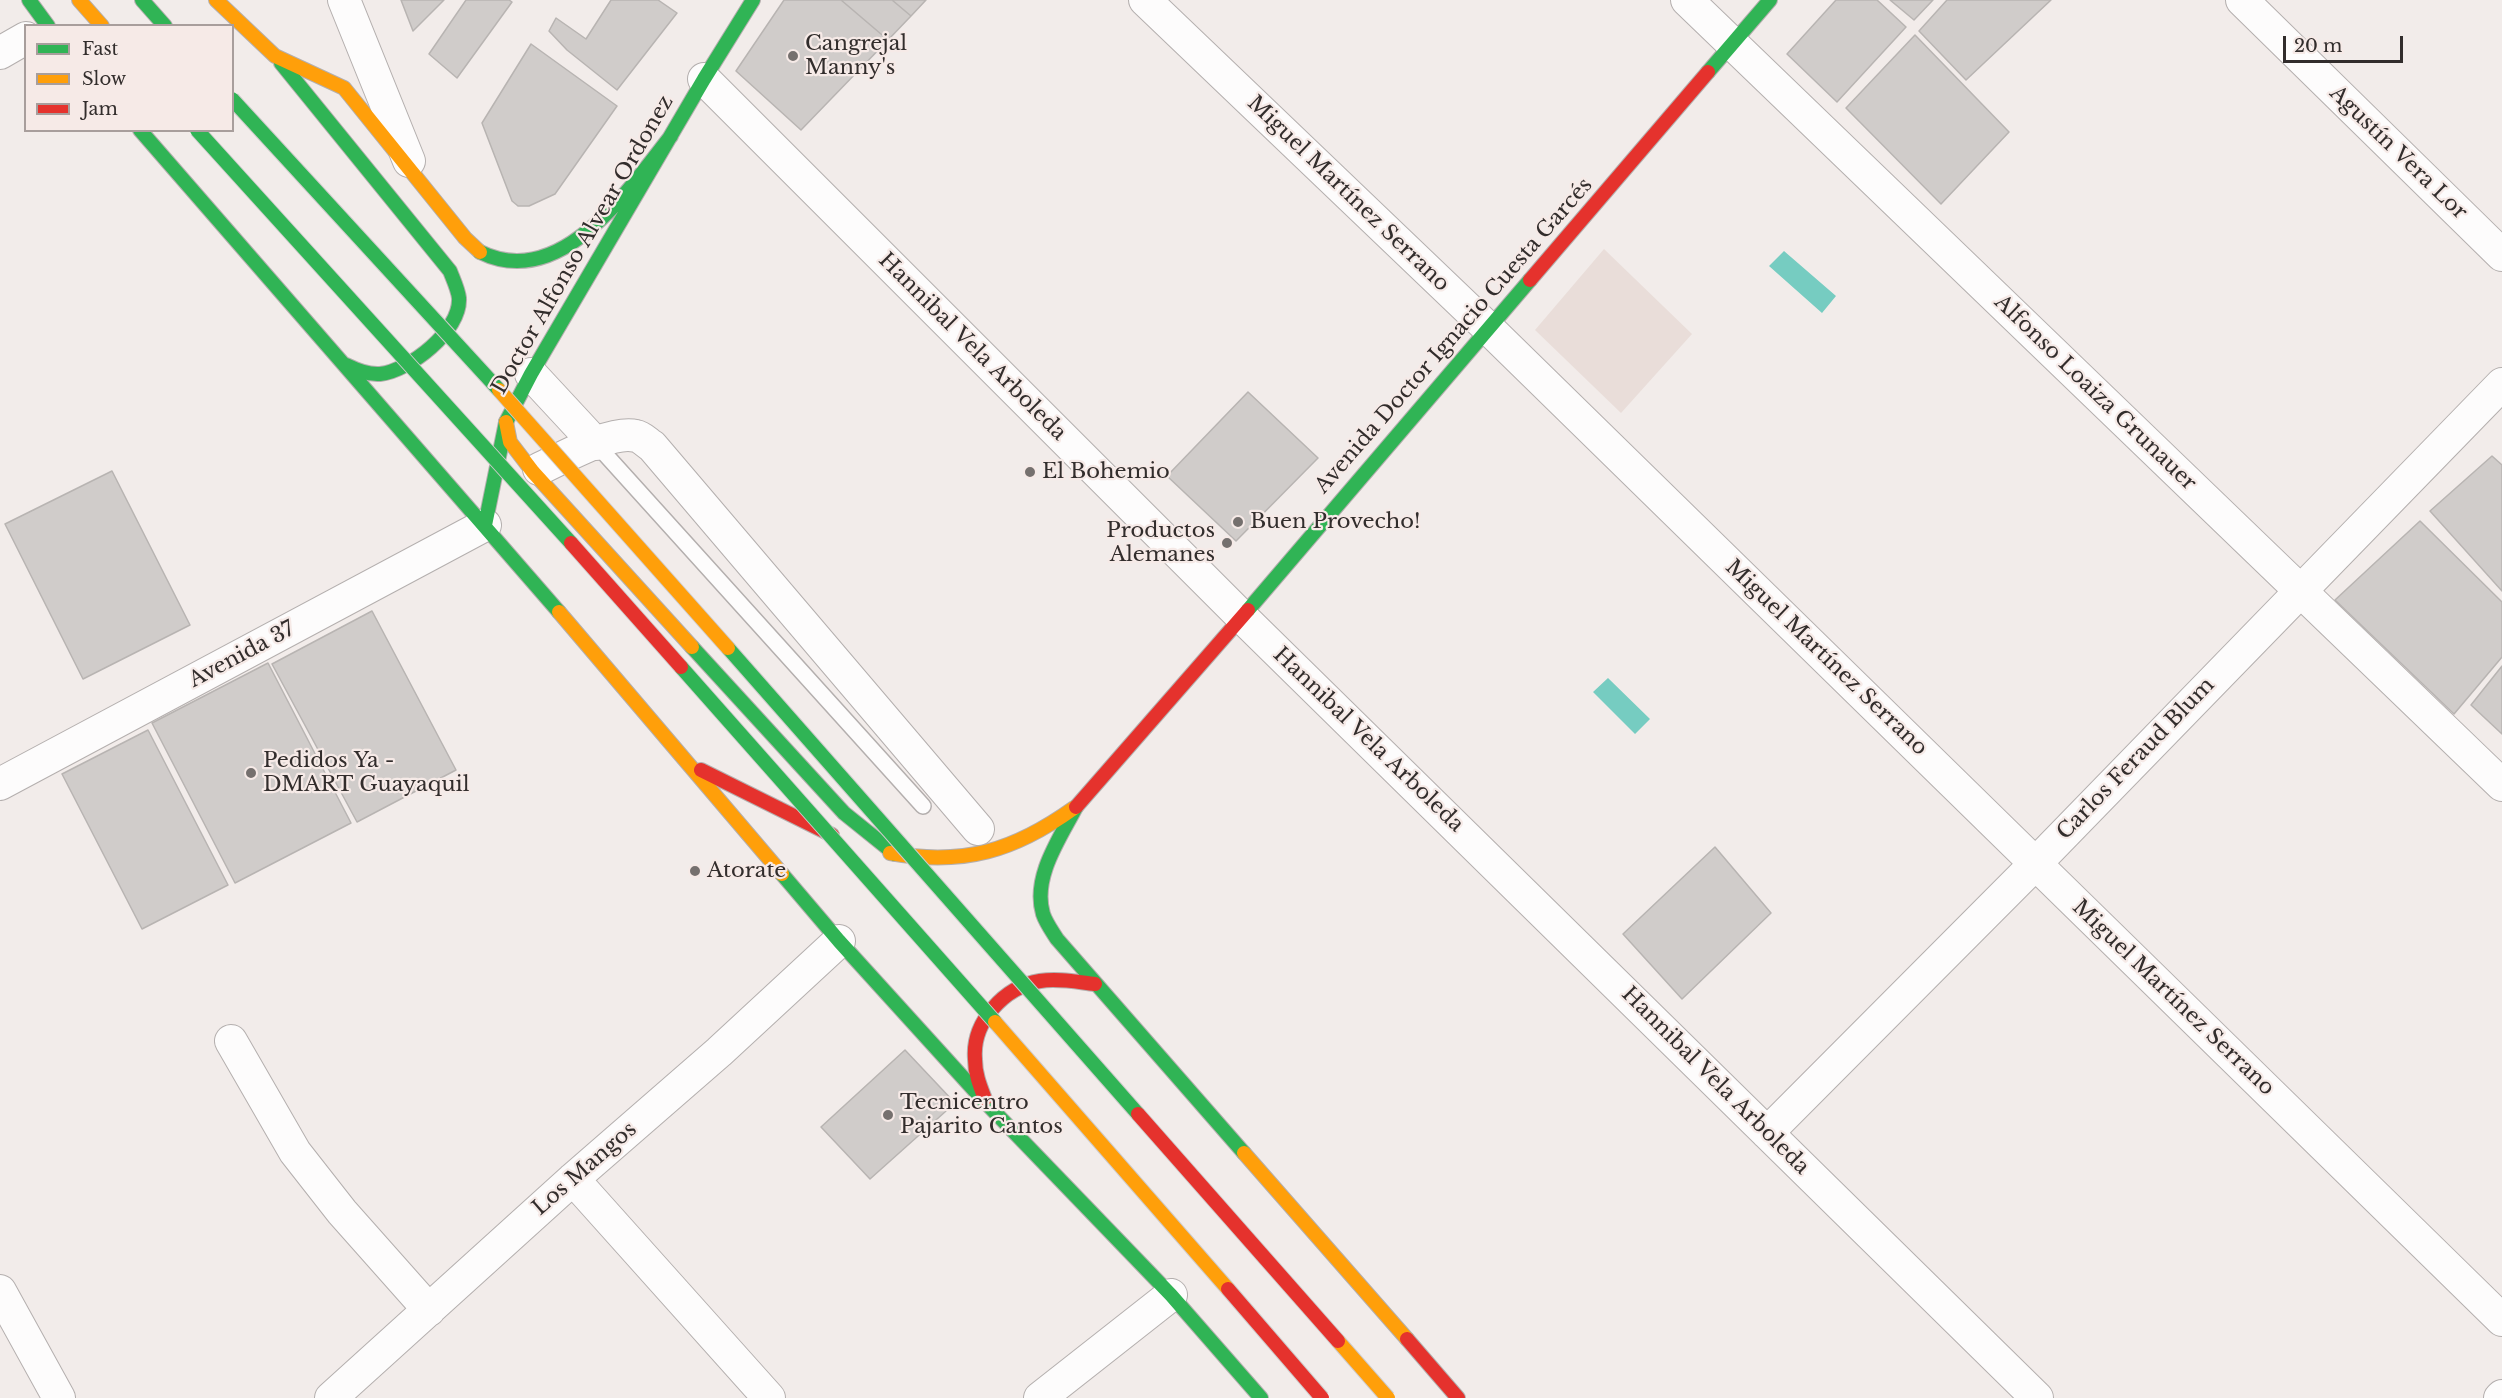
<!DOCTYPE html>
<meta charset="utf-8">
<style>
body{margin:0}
#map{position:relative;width:2502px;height:1398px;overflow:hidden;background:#f2ecea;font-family:"Libre Baskerville",serif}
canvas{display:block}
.legend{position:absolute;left:24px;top:24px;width:210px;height:108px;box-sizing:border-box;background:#f6eae7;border:2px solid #a89e9c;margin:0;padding:8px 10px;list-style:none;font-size:18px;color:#322d2c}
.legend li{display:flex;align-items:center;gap:12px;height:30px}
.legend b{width:30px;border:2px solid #a89e9c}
.scale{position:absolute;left:2283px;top:36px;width:120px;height:27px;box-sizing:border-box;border:3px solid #322d2c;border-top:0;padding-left:8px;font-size:18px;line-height:21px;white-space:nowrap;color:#322d2c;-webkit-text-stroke:4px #f6eae7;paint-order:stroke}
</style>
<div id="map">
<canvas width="2502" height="1398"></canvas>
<ul class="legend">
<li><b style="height:8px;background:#30b455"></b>Fast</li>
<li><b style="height:8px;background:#ff9f0a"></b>Slow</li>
<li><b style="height:8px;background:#e5322d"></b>Jam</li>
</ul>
<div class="scale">20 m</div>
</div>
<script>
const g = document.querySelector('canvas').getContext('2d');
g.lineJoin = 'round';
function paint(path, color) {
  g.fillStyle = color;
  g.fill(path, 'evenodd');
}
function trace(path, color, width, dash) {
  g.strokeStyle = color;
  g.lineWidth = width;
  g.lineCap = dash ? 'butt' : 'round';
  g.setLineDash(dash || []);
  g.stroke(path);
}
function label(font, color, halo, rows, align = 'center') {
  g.font = font + ' "Libre Baskerville",serif';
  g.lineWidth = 4.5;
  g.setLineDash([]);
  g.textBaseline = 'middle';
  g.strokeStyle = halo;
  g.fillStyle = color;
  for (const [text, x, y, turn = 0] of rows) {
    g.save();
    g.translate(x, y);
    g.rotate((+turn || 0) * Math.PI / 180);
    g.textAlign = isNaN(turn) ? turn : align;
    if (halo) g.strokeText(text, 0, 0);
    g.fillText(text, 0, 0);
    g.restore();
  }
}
paint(new Path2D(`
 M 1604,249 L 1692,334 L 1621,413 L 1535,330 Z`), '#e9ddd9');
paint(new Path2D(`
 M 1784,251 L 1836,296 L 1822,313 L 1769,266 Z
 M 1608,678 L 1650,719 L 1635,734 L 1593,692 Z`), '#76ccc1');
const building = new Path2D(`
 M 401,0 L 444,0 L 413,31 Z
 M 466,0 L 509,0 L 512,2 L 457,78 L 429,54 Z
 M 611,0 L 658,0 L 677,13 L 617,90 L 567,50 L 549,31 L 556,18 L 586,39 Z
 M 784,0 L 841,0 L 888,40 L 801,130 L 736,71 Z
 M 841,0 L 892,0 L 911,16 L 888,40 Z
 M 892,0 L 926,0 L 911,16 Z
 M 1836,0 L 1877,0 L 1906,27 L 1837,102 L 1787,54 Z
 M 1890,0 L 1933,0 L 1914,20 Z
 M 1947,0 L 2051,0 L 1966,80 L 1919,31 Z
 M 1915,35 L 2009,132 L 1941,204 L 1846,108 Z
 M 531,44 L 617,106 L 555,194 L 529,206 L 518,206 L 512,201 L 482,123 Z
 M 1248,392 L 1318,458 L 1236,541 L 1167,476 Z
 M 2492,456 L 2502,465 L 2502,591 L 2430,511 Z
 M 112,471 L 190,625 L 83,679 L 5,524 Z
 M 2420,521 L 2502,602 L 2502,657 L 2454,714 L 2335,600 Z
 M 372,611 L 456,770 L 357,822 L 272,664 Z
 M 268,663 L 351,823 L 235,883 L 152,723 Z
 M 2502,666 L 2502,734 L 2471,705 Z
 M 148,730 L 228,885 L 142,929 L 62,774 Z
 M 1715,847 L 1771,913 L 1682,999 L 1623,934 Z
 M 905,1050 L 955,1103 L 870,1179 L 821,1127 Z`);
paint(building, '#d0ccca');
trace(building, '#b8b4b2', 1.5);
const lane = new Path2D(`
 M 596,444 L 923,806`);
const street = new Path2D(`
 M 344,0 L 409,161
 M 1145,0 L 1488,328 L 2502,1320
 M 1687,0 L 2502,785
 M 2242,0 L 2502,255
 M 0,53 L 26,38
 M 704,79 L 1242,617 L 2037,1398
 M 531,374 L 596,444
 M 539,469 C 563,458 611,430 636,436 C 642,437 647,443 652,446 L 978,829
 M 0,784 L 485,525
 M 231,1041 L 295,1152 L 342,1212 L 429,1310
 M 1767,1133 L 2036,863 L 2502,384
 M 573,1179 L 769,1398
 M 0,1291 L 59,1398
 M 331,1398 L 573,1179 L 719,1052 L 839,941
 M 1040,1398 L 1171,1295
 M 2500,1398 L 2502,1396`);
const fast = new Path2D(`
 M 29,0 L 48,26
 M 142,0 L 165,26
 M 281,63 L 450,271 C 453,279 458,289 459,298 C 461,331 409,371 380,374 C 367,375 355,369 344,364
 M 1708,72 L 1770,0
 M 140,130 L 559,612
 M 480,252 C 561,292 628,190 671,136
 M 485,525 L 506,422 L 531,374 L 704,79 L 753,0
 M 1248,610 L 1530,280
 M 692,647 L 844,813 L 895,854
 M 1076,807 C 1060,838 1032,877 1043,914 C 1046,923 1052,931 1057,939 L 1244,1153
 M 782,874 L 839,941 L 986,1103 L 1171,1295 L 1261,1398`);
const slow = new Path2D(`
 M 79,0 L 102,26
 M 216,0 L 275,56 L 344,88 L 465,238 L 480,252
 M 506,422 L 510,442 L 533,472 L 692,647
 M 559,612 L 782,874
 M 890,853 C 964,866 1014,851 1074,808
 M 1244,1153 L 1407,1339`);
const jam = new Path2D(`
 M 1530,280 L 1708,72
 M 701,770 L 832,835
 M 1076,807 L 1248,610
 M 985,1099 C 980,1086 975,1074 975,1059 C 972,1022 1004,987 1040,981 C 1058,978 1077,982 1095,984
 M 1407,1339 L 1458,1398`);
trace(lane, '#b4afae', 18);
trace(street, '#b4afae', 34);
trace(fast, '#b4afae', 16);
trace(slow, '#b4afae', 16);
trace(jam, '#b4afae', 16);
trace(lane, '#fdfcfc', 15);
trace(street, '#fdfcfc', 32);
trace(fast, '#30b455', 14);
trace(slow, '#ff9f0a', 14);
trace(jam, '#e5322d', 14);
const fastBridge = new Path2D(`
 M 232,99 L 499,390
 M 197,130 L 571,543
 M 728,648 L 1138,1114
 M 681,667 L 995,1022`);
const slowBridge = new Path2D(`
 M 499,390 L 728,648
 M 995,1022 L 1228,1289
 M 1338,1341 L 1388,1398`);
const jamBridge = new Path2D(`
 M 571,543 L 681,667
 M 1138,1114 L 1338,1341
 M 1228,1289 L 1322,1398`);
trace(fastBridge, '#cdcaca', 16, []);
trace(slowBridge, '#cdcaca', 16, []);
trace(jamBridge, '#cdcaca', 16, []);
trace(fastBridge, '#30b455', 14);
trace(slowBridge, '#ff9f0a', 14);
trace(jamBridge, '#e5322d', 14);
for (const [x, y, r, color] of [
 [793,56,6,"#75706e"],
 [1030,472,6,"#75706e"],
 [1238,522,6,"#75706e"],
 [1227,543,6,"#75706e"],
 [251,773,6,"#75706e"],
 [695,871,6,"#75706e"],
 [888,1115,6,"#75706e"]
]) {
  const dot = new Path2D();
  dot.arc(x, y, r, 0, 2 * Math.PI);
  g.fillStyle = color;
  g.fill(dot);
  trace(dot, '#f6eae7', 2);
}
label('21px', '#322d2c', '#f6eae7', [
 ["Cangrejal",805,44],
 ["Manny's",805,68],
 ["El Bohemio",1042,472],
 ["Buen Provecho!",1250,522],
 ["Productos",1215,531,"right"],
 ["Alemanes",1215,555,"right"],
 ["Pedidos Ya -",263,761],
 ["DMART Guayaquil",263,785],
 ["Atorate",707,871],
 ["Tecnicentro",900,1103],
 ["Pajarito Cantos",900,1127]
], 'left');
label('21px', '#322d2c', '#f6eae7', [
 ["Agustín Vera Lor",2398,153,44],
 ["Miguel Martínez Serrano",1348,194,44],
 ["Doctor Alfonso Alvear Ordonez",583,245,-60],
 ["Avenida Doctor Ignacio Cuesta Garcés",1454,336,-49],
 ["Hannibal Vela Arboleda",972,347,45],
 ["Alfonso Loaiza Grunauer",2095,393,44],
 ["Avenida 37",242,655,-28],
 ["Miguel Martínez Serrano",1826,658,44],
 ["Hannibal Vela Arboleda",1368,740,44],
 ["Carlos Feraud Blum",2136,759,-46],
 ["Miguel Martínez Serrano",2173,998,44],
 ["Hannibal Vela Arboleda",1715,1081,45],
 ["Los Mangos",585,1169,-41]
]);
</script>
